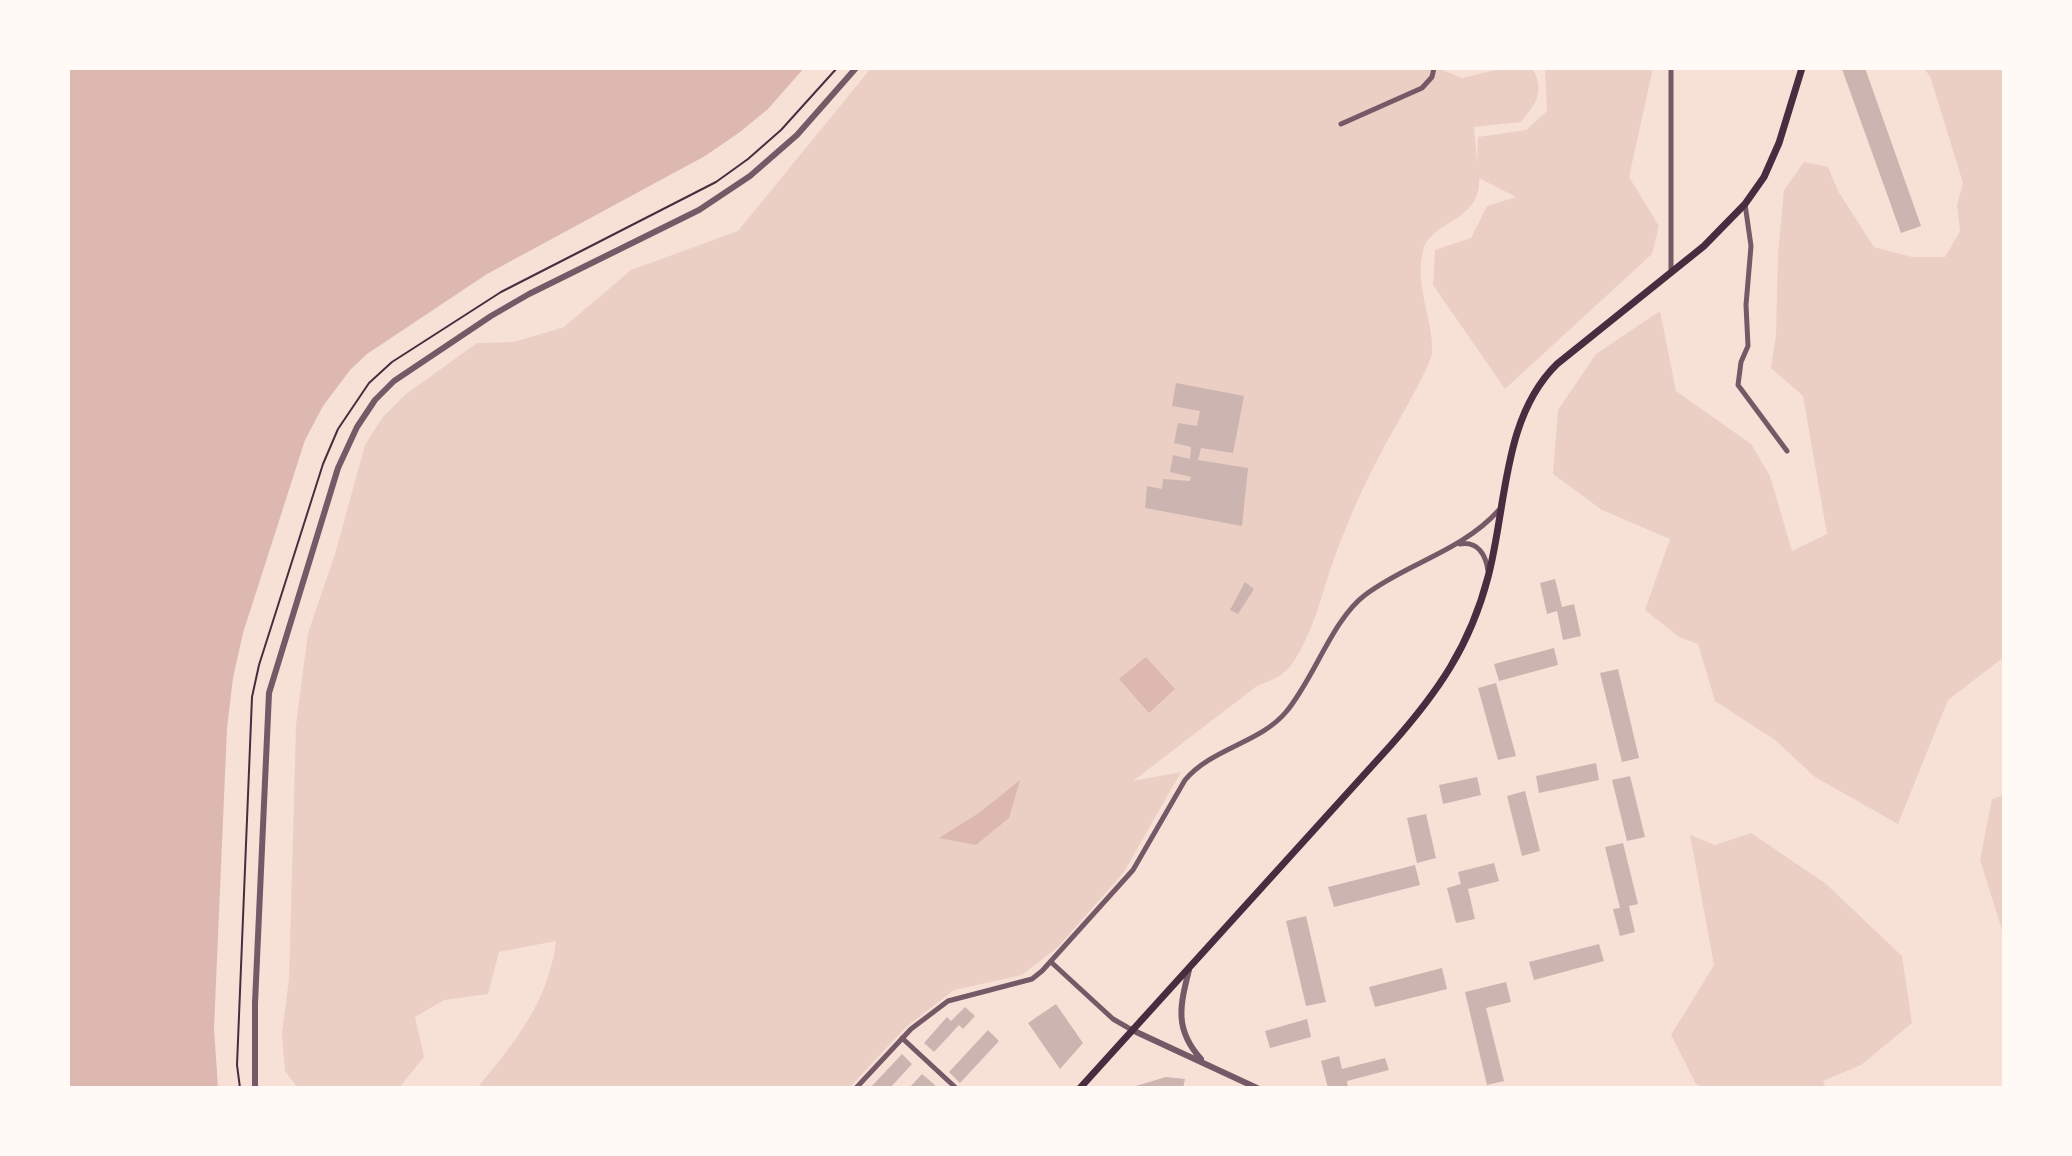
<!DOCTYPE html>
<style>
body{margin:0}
#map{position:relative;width:2072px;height:1156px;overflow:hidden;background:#f7e1d7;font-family:"Golos Text",sans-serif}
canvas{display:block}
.frame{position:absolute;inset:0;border:70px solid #fffaf5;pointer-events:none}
</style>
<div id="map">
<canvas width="2072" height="1156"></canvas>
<div class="frame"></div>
</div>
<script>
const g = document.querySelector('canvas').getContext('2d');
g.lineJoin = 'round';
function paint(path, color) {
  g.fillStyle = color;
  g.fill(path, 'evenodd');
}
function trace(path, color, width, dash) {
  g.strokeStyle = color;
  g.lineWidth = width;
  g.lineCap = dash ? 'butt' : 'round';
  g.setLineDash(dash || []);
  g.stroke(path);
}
paint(new Path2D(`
 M 871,68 L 1438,68 L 1462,78 L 1504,68 L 1532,68 C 1546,92 1536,103 1521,122 L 1474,127 L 1477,162 L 1478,137 L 1526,130 L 1547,111 L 1545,68 L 1653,68 L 1629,177 L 1659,226 L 1652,254 L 1505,389 L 1433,285 L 1435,250 L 1471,238 L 1487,206 L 1516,197 L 1479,178 C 1482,222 1430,220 1423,251 C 1414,286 1434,321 1432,353 C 1431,366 1391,434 1382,451 C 1364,484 1348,521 1335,556 C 1322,592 1314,632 1292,664 C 1284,676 1270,681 1257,686 L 1133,781 L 1181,772 L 1124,872 L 1058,947 L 1022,975 L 954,990 L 906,1027 L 849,1088 L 477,1088 C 515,1043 549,1000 556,941 L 499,952 L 488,994 L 444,1000 L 415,1017 L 424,1057 L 399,1088 L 298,1088 L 285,1071 L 282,1033 L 289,979 L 296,725 L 308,633 L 335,554 L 365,445 L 382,418 L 406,394 L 477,343 L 514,342 L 564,327 L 631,270 L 738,231 Z
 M 1923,68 L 2004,68 L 2004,657 L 1948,700 L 1898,824 L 1815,777 L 1775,740 L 1715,701 L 1698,644 L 1679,637 L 1645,610 L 1670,539 L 1602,510 L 1553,474 L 1558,410 L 1596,354 L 1660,311 L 1676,391 L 1751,444 L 1770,476 L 1792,551 L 1827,534 L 1803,396 L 1771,368 L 1776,335 L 1778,254 L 1784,190 L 1804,162 L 1828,167 L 1838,191 L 1874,247 L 1912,257 L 1945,257 L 1960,231 L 1957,205 L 1963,183 L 1930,76 Z
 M 2004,795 L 2004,936 L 1980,860 L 1992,799 Z
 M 1751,833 L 1825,883 L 1902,956 L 1912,1023 L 1861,1065 L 1823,1081 L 1826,1088 L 1704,1088 L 1696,1084 L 1671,1035 L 1714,965 L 1690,835 L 1715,845 Z`), '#ebcfc5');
paint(new Path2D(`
 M 68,68 L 804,68 L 768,109 L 740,132 L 705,156 L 487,274 L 367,354 L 350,370 L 323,406 L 305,440 L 243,633 L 233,678 L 227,728 L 214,1028 L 218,1088 L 68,1088 Z
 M 1146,657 L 1175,689 L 1149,713 L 1119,679 Z
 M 1020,780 L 1009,818 L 976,845 L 939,838 L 979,813 Z`), '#dcb8b0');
paint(new Path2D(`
 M 1844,68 L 1865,68 L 1921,226 L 1901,233 L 1842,69 Z
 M 1176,383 L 1244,396 L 1233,453 L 1201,448 L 1198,460 L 1248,468 L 1242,526 L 1145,508 L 1147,486 L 1162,489 L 1163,479 L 1190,481 L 1191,477 L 1170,472 L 1173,455 L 1190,459 L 1191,447 L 1174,443 L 1178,423 L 1197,426 L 1200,411 L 1172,406 Z
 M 1555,579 L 1562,607 L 1574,604 L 1581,636 L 1563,640 L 1557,611 L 1547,614 L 1540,583 Z
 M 1245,582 L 1254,589 L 1238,614 L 1230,610 Z
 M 1554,648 L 1558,665 L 1499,681 L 1494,664 Z
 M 1618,669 L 1639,758 L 1622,762 L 1600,673 Z
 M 1496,683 L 1516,756 L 1498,760 L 1478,688 Z
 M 1596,763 L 1599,780 L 1539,793 L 1536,776 Z
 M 1630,776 L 1645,837 L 1627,841 L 1612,780 Z
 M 1477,777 L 1481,795 L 1443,804 L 1439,785 Z
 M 1525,791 L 1540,851 L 1522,856 L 1507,796 Z
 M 1426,814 L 1436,858 L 1417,863 L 1407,818 Z
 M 1623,843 L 1638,904 L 1629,906 L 1635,932 L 1620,936 L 1613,909 L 1620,908 L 1605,847 Z
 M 1494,863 L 1499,881 L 1468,889 L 1475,919 L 1456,923 L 1447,888 L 1461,884 L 1458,872 Z
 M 1415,865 L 1420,885 L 1334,907 L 1328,887 Z
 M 1306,916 L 1326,1002 L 1306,1006 L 1286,921 Z
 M 1599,944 L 1604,961 L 1534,980 L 1529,962 Z
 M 1442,968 L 1447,989 L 1375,1007 L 1369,987 Z
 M 1506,982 L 1511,1002 L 1486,1008 L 1504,1081 L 1487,1085 L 1465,992 Z
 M 1056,1004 L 1083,1043 L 1060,1069 L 1028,1023 Z
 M 965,1007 L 975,1016 L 963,1029 L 959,1025 L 934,1052 L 924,1043 L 947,1017 L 951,1021 Z
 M 1307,1019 L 1311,1037 L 1270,1048 L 1265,1031 Z
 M 988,1030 L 999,1041 L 960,1083 L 949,1072 Z
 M 902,1054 L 912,1064 L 890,1088 L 870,1088 Z
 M 1339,1056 L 1342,1069 L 1385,1058 L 1389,1070 L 1347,1081 L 1348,1088 L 1328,1088 L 1321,1061 Z
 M 922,1074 L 935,1085 L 932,1088 L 909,1088 Z
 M 1166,1077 L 1185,1079 L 1183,1088 L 1129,1088 Z`), '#ccb4b1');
trace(new Path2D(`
 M 240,1088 L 237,1065 L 252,697 L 259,665 L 323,464 L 338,429 L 369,383 L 392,362 L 501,292 L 716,182 L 748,159 L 781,130 L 837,68`), '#4a2c40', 2);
trace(new Path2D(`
 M 1341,124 L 1422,88 L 1432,77 L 1434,68
 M 1745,204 L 1751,246 L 1746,305 L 1748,346 L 1741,362 L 1738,385 L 1787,451
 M 1671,272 L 1671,68
 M 1460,544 C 1478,541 1486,555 1488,571
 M 1051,962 L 1113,1019 L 1132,1030
 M 902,1038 L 956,1088
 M 856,1088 L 911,1029 L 948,1001 L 1032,979 L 1042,971 L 1133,870 L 1185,780 C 1212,748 1260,743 1286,712 C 1314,679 1332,620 1365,595 C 1407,563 1461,552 1499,510`), '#755966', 5);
trace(new Path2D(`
 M 1189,970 C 1180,1006 1174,1029 1201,1059
 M 1132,1030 L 1257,1088
 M 255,1088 L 255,1003 L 269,693 L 338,468 L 357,427 L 375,400 L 394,381 L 491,316 L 529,294 L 699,210 L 750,176 L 797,135 L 856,68`), '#755966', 6);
trace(new Path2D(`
 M 1080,1088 L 1391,745 C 1438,692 1470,646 1488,577 C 1507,506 1502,418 1557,364 L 1704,246 L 1745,204 L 1764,177 L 1779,143 L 1802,68`), '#4a2c40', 7);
</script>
